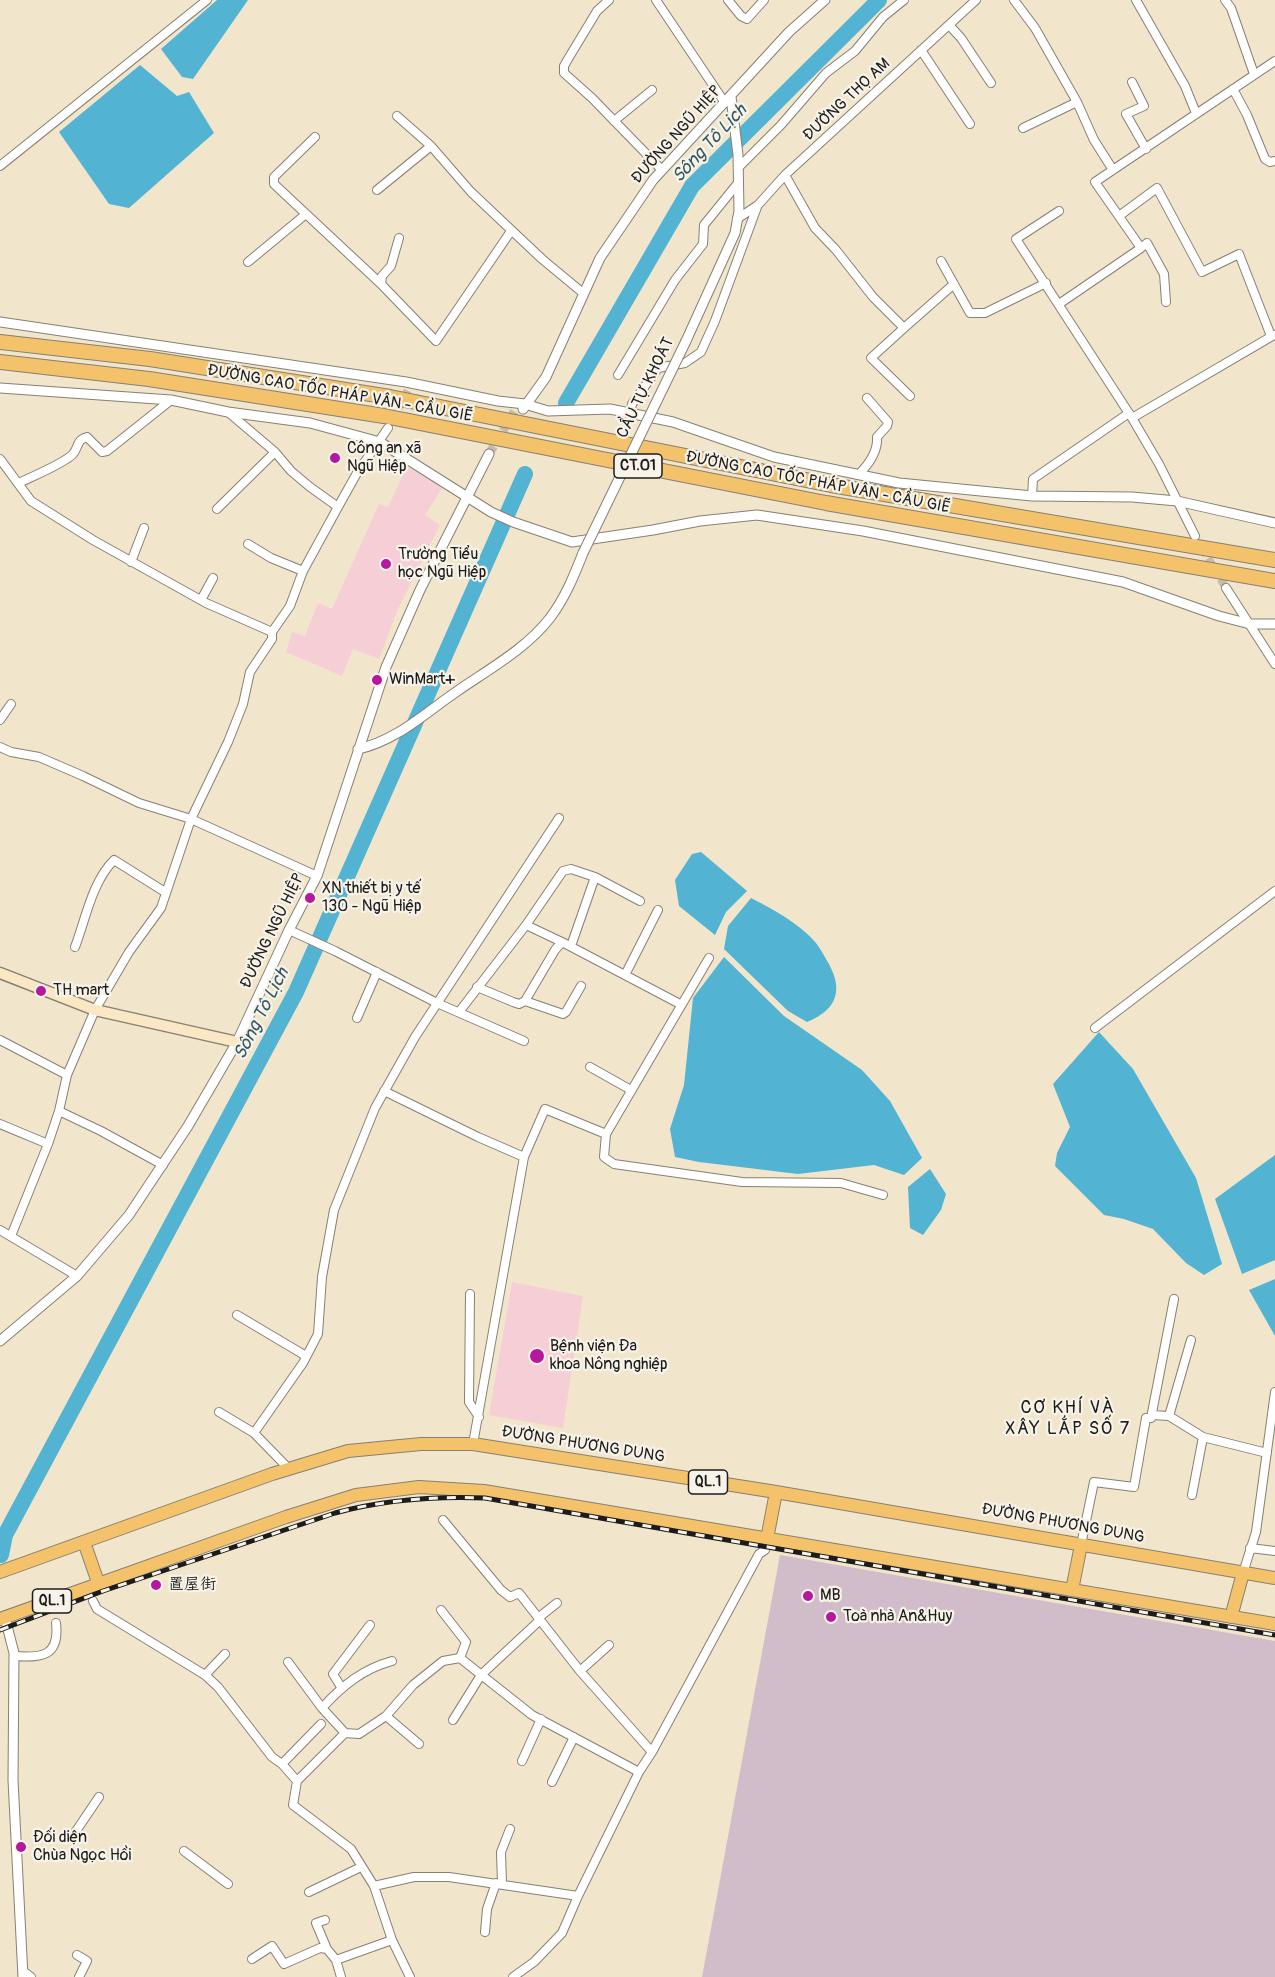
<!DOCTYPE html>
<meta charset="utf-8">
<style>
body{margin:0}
canvas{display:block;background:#f1e5cb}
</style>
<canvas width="1275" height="1977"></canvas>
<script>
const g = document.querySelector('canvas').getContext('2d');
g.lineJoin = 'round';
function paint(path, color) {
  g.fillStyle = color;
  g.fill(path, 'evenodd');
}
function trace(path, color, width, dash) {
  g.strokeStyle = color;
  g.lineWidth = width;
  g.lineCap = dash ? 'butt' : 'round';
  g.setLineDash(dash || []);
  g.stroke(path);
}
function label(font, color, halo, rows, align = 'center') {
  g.font = font + ' Pangolin,"LXGW WenKai TC",sans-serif';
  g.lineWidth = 4.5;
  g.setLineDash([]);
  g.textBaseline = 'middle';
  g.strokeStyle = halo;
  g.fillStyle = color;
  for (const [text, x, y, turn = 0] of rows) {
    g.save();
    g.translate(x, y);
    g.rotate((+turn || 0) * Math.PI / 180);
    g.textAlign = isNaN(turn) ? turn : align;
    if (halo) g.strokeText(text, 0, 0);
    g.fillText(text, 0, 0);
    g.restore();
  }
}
paint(new Path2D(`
 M 407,467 L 443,487 L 425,515 L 440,525 L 397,611 L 379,659 L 353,649 L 342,676 L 286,652 L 292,632 L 305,636 L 318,603 L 332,609 L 379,504 L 388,507 Z
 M 512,1282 L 583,1296 L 563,1428 L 489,1415 Z`), '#f6cfd6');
paint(new Path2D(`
 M 780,1555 L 1275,1641 L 1275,1977 L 702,1977 Z`), '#d1bdc9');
paint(new Path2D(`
 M 217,0 L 248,0 L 193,79 L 182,77 L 161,49 Z
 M 140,65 L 177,96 L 189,92 L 214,133 L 129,208 L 109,204 L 59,132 Z
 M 701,852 L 747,891 L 726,912 L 715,935 L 679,906 L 675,880 L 692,854 Z
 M 751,898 C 774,910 799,923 816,943 C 820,948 823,954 826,959 C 844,988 839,1009 807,1022 L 788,1011 L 724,949 L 728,926 Z
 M 724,957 L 784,1016 L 862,1070 L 890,1101 L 922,1158 L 904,1175 L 874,1165 L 798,1174 L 699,1162 L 675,1157 L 670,1129 L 684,1085 L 693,998 Z
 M 1099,1032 L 1133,1069 L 1196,1178 L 1222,1264 L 1204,1275 L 1186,1263 L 1153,1229 L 1124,1219 L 1104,1215 L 1055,1166 L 1057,1153 L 1070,1127 L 1053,1084 Z
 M 1275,1155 L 1275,1260 L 1242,1274 L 1215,1199 Z
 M 930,1169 L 946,1194 L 941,1210 L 923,1235 L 910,1228 L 908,1187 Z
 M 1275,1279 L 1275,1336 L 1249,1290 Z`), '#53b3d2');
trace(new Path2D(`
 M 566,403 L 692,186 L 879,0
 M 1,1555 L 5,1535 L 296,992 L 525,474`), '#53b3d2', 16);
trace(new Path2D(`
 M 393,419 L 409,388
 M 1202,548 L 1226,588`), '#c6bda8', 8, [8, 4]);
trace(new Path2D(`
 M 489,454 L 517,407`), '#c6bda8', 9, [9, 4.5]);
const minor = new Path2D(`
 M 609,0 L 597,11 L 568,59 L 564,66 L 564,73 L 592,98 L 662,170
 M 656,0 L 725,103
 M 728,0 L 741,16 L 747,19 L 764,0
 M 1014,0 L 1035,28 L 1077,102 L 1094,140 L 1113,170
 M 1136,0 L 1185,86 L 1196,113
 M 1225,0 L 1231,8 L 1254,74
 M 949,25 L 961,38 L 991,83
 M 921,50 L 970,124
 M 1132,82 L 1144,106 L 1126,114 L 1146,149
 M 1233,89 L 1247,115 L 1265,159 L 1270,162 L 1275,161
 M 397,116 L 431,146 L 471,192 L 542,259 L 583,293
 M 614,121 L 652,90
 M 1023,128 L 1077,102
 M 315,137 L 274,177 L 274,184 L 381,284 L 436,341 L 511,231
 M 0,166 L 207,0
 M 738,168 L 781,125 L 826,73 L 855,51 L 883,17 L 904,0
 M 785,175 L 815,228 L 836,250 L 873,297 L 904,328 L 871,358 L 910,396
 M 377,190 L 431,146
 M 1059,211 L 1016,239 L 1132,418 L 1159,464 L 1195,536
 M 1119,216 L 1157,188 L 1202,272 L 1239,254 L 1271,336
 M 737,219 L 758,205 L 785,175 L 976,0
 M 941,261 L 970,313 L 985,313 L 1046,283
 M 248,262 L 306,214
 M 381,284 L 382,276 L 391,266 L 399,238
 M 1166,302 L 1164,274 L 1147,243 L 1141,248 L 1095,182 L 1275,61
 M 1059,304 L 1141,248
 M 904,328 L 954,284
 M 618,375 L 675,280 L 703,244 L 704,225 L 738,183
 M 228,412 L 275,452 L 291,471 L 310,487 L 338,507
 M 630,413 L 632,404 L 658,368 L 685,363 L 701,352 L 715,321 L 757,207
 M 1132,418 L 1274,335
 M 0,459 L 31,501 L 93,540 L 206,603 L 272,632
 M 859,474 C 868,465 878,451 877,437 L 887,426 L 888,422 L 867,398
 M 19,483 C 31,477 65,463 73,454 C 79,447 76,440 87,437 L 102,452 L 107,451 L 171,400
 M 1032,496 L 1033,479 L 1129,413
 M 217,509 L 275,452
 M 248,544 L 271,558 L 303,571
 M 131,562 L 144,528
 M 1226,588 L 1275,664
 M 201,600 L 213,578
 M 0,720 L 11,704
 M 0,747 L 11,752 L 39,757 L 83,776 L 139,803 L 191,819 L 317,876
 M 526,925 L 563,871 L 571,869 L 595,877
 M 289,930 L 335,951 L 437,1003 L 524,1041
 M 571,946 L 595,877 L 640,901
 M 75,947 C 86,918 92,882 114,860 L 165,892
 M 625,975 L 658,910
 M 477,987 L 513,1002 L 519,1004 L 525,1001 L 555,950 L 562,942 L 680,1004
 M 525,1001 L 563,1014 L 566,1012 L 581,986
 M 459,1012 L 526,925 L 562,942
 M 357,1018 L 377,972
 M 1095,1028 L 1275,891
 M 0,1040 L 67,1075
 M 590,1067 L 631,1090
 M 384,1091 L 478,1137 L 524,1157
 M 59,1111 L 101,1131 L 163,1165
 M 0,1124 L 48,1144
 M 606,1134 L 709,958
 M 0,1230 L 77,1276
 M 11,1236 L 48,1144 L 59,1111 L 67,1075 L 95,1010 L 129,952 L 161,908 L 191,819 L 228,742 L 243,704 L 250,672 L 272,639 L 272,632 L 290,606 L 303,571 L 338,507 L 357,473 L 388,428
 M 470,1294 L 469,1402 L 479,1417
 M 237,1315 L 306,1356
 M 219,1412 L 254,1433 L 289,1469
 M 1152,1415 L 1169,1416 L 1203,1437 L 1192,1495
 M 1169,1416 L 1191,1340
 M 254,1433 L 303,1363 L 318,1334 L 322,1277 L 334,1210 L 375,1108 L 415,1037 L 559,818
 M 1203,1437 L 1267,1453
 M 473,1444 L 524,1157 L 545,1109 L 606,1134 L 604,1157 L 614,1164 L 742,1182 L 841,1183 L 883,1195
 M 443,1520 L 501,1590 L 510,1597 L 519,1593 L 580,1671 L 652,1752
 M 1081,1545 L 1094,1482 L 1134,1487 L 1146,1418 L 1151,1418 L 1174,1299
 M 1250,1548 L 1275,1551
 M 1243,1573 L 1256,1532 L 1275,1392
 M 93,1601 L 97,1609 L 205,1675 L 218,1687 L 272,1757 L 282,1764 L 297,1781 L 293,1805 L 351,1849 L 374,1886 L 392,1940 L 410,1977
 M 538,1618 L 557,1603
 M 14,1656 C 41,1658 60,1657 56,1623
 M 460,1658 L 532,1715 L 639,1772
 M 288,1662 L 322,1708
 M 580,1671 L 609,1645
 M 205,1675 L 225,1654
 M 341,1687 L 333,1674 L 370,1625
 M 386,1716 L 419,1744
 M 453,1720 L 481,1675 L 540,1620
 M 345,1733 L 322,1708 C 343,1685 363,1669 392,1661
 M 522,1761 L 541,1719
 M 282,1764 L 321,1724
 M 297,1781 L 345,1733 L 359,1734 L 386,1716 L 413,1685 L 443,1661 L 460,1658 L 466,1642 L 441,1610
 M 552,1782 L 574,1737
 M 72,1837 L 99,1797
 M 184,1851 L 228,1884
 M 502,1884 L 501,1852 L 510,1829
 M 374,1886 L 414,1877 L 449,1877 L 578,1896
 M 309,1892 L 361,1867
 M 325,1920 L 316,1923 L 327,1949
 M 485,1932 L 487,1909 L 496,1883
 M 77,1955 L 87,1961 L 79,1977
 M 252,1959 L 272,1946 L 284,1964 L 320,1948 L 327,1949 L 336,1960
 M 23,1971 L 31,1977
 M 341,1977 L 336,1960 L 392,1940
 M 513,1977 L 534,1962 L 562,1933 L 578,1896 L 639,1772 L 652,1752 L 759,1554 L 765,1550 L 767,1539`);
const tertiary = new Path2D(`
 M 0,322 L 406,382 L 498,401 L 525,404 L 548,411 L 610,409 L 673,422 L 774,457 L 899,483 L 1032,496 L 1132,497 L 1177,501 L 1275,523
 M 686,341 L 735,233 L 739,211 L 738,155 L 731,97
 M 0,388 L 171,400 L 228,412 L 310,423 L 380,442 L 491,512 L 513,522 L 572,542 L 653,530 L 700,521 L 757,515 L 863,531 L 1123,582 L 1219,616 L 1250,624 L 1275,624
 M 523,409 L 546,377 L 600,258 L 653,180 L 789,32 L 825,0
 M 358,749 C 396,741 425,713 456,692 C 489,669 526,649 550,618 C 565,598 574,576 583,553
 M 0,1341 L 77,1276 L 129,1215 L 188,1126 L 237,1042 L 289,930 L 317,876 L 386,667 L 420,590 L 489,454
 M 5,1618 L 14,1653 L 13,1780 L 23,1977`);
const secondary = new Path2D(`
 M 0,973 L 95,1010 L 237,1042`);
const trunk = new Path2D(`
 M 767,1539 L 776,1492
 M 84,1542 L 99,1585
 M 0,1572 L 272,1474 L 348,1451 L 421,1444 L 473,1444 L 776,1492 L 1275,1578
 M 1072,1590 L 1081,1545
 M 1231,1617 L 1243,1573
 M 0,1619 L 286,1517 L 356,1495 L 419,1487 L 484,1491 L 1275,1624`);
const motorway = new Path2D(`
 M 0,342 L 150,359 L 390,397 L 831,485 L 1275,560
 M 0,362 L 149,379 L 384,416 L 826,503 L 1275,581`);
trace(minor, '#868074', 10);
trace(tertiary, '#868074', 11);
trace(secondary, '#868074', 13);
trace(trunk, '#868074', 14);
trace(motorway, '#868074', 16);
trace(minor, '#fff', 8);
trace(tertiary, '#fff', 9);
trace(secondary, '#fae7c3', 10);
trace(trunk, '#f3c26a', 12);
trace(motorway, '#f3c26a', 14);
const rail = new Path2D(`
 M 0,1630 L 103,1591 L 335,1513 C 383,1500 435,1496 485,1498 L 1275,1635`);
trace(rail, '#1c1c1c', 5);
trace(rail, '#f7f3e8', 3, [9]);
const tertiaryBridge = new Path2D(`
 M 583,553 L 686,341`);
trace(tertiaryBridge, '#868074', 11, []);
trace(tertiaryBridge, '#fff', 9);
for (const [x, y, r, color] of [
 [335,458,6,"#b5179e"],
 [386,564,6,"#b5179e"],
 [377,680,6,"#b5179e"],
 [310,898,6,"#b5179e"],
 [41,991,6,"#b5179e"],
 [537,1356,8,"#b5179e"],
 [156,1585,6,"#b5179e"],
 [808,1596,6,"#b5179e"],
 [831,1617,6,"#b5179e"],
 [21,1847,6,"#b5179e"]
]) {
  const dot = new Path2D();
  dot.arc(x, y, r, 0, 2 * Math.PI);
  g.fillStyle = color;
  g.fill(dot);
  trace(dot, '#f7f3e8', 2);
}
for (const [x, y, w] of [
 [638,466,48],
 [708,1482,39],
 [52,1601,39]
]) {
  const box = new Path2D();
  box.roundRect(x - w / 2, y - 12, w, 24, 4.5);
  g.fillStyle = '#f7f3e8';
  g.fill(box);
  trace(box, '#1c1c1c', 1.5);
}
label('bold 15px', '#1c1c1c', null, [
 ["CT.01",638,466],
 ["QL.1",708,1482],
 ["QL.1",52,1601]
]);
label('16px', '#1c1c1c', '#f7f3e8', [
 ["ĐƯỜNG THỌ AM",847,100,-43],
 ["ĐƯỜNG NGŨ HIỆP",677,135,-48],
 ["CẦU TỰ KHOÁT",646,388,-64],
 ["ĐƯỜNG CAO TỐC PHÁP VÂN - CẦU GIẼ",340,394,10],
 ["ĐƯỜNG CAO TỐC PHÁP VÂN - CẦU GIẼ",818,483,11],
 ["ĐƯỜNG NGŨ HIỆP",273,931,-64],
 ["ĐƯỜNG PHƯƠNG DUNG",583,1445,9],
 ["ĐƯỜNG PHƯƠNG DUNG",1063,1524,10]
]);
label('16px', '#1c1c1c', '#f7f3e8', [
 ["Công an xã",347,449],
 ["Ngũ Hiệp",347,467],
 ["Trường Tiểu",398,555],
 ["học Ngũ Hiệp",398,573],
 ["WinMart+",389,680],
 ["XN thiết bị y tế",322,889],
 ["130 - Ngũ Hiệp",322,907],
 ["TH mart",53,991],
 ["Bệnh viện Đa",550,1347],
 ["khoa Nông nghiệp",550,1365],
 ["置屋街",168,1585],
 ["MB",820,1596],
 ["Toà nhà An&Huy",843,1617],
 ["Đối diện",33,1838],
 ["Chùa Ngọc Hồi",33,1856]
], 'left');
label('italic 18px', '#325865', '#f7f3e8', [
 ["Sông Tô Lịch",710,144,-47],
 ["Sông Tô Lịch",262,1014,-63]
]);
g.letterSpacing = '1.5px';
label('18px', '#1c1c1c', '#f7f3e8', [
 ["CƠ KHÍ VÀ",1068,1408],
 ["XÂY LẮP SỐ 7",1068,1429]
]);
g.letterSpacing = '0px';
</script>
